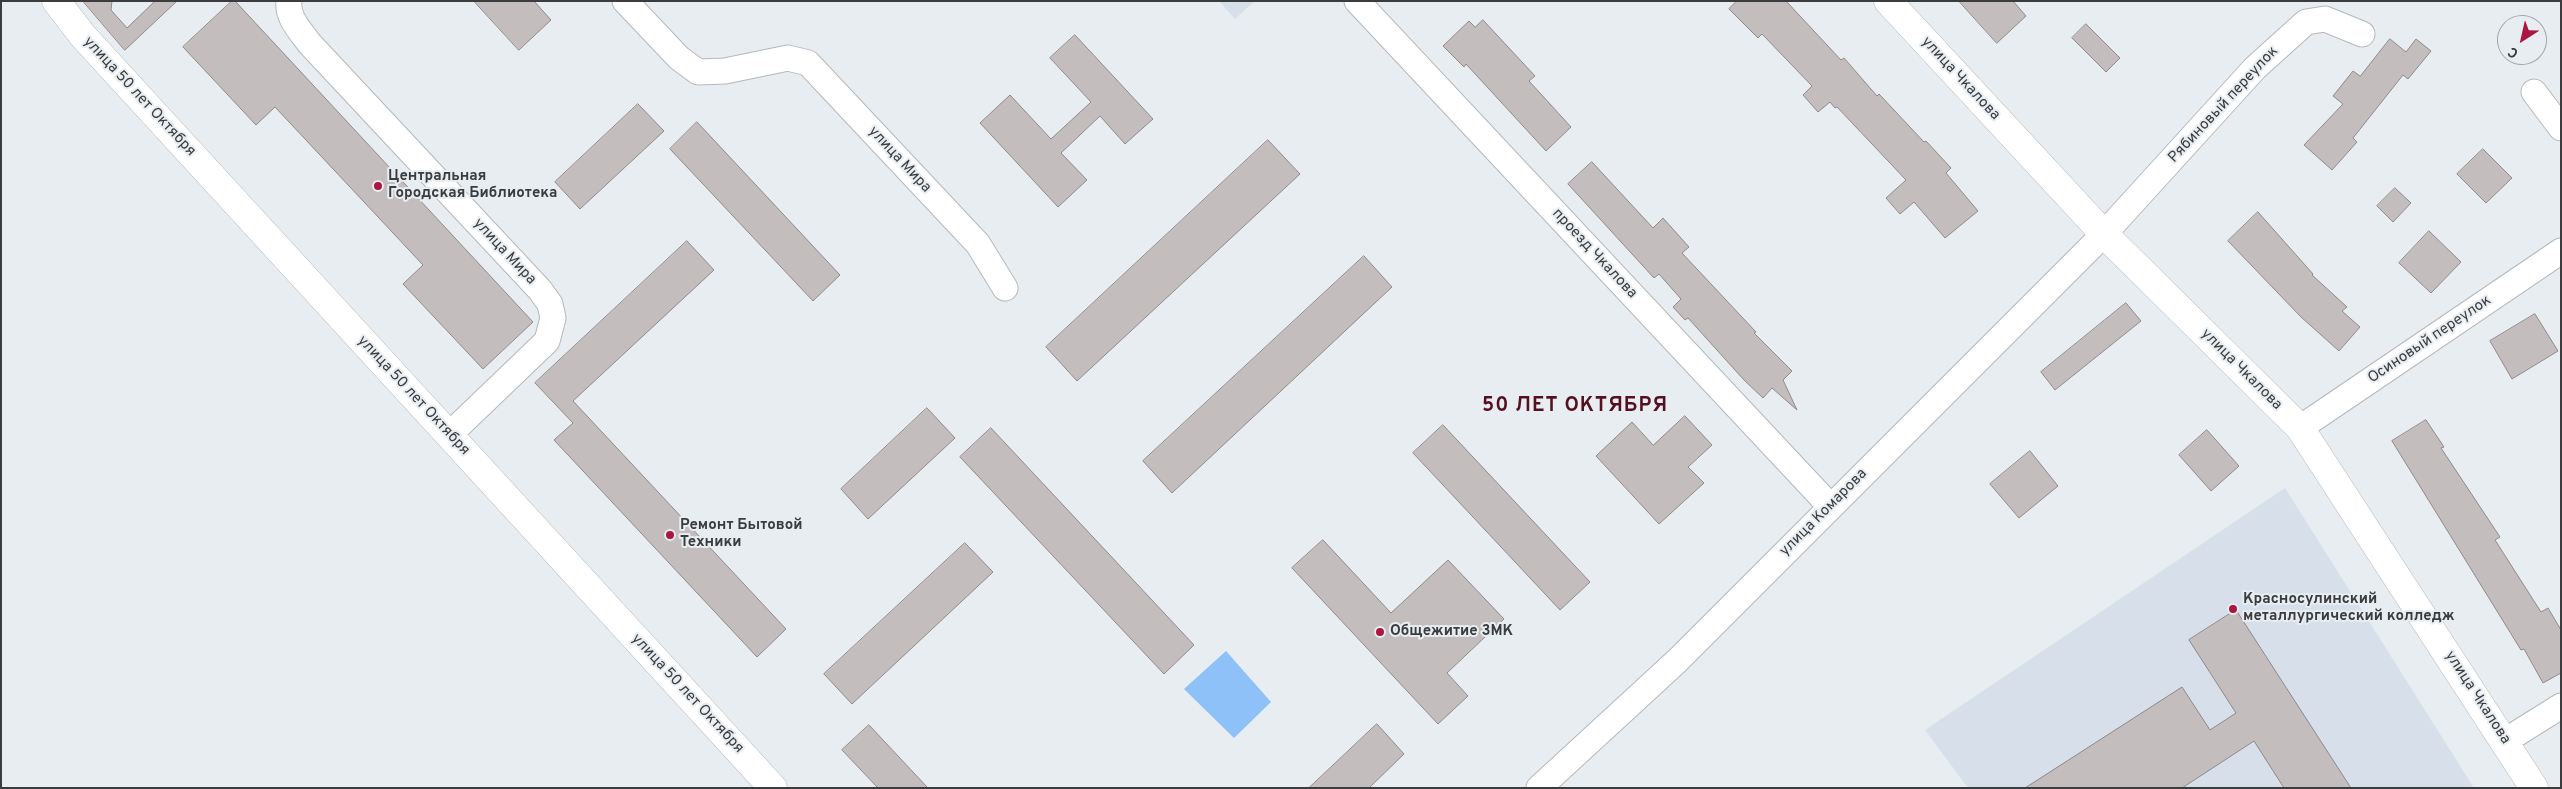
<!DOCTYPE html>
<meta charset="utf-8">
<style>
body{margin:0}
#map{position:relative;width:2562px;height:789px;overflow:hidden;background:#e8edf2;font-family:Overpass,sans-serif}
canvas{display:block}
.frame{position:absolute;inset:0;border:2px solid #3a3c3e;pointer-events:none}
.north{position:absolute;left:2497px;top:15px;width:50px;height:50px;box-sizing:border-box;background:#e8edf2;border:1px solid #a2a6aa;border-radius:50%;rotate:215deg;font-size:14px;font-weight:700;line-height:20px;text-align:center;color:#3a3c3e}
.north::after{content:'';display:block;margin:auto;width:18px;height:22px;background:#ab1741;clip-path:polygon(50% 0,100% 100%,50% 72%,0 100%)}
</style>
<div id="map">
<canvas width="2562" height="789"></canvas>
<div class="frame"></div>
<div class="north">С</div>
</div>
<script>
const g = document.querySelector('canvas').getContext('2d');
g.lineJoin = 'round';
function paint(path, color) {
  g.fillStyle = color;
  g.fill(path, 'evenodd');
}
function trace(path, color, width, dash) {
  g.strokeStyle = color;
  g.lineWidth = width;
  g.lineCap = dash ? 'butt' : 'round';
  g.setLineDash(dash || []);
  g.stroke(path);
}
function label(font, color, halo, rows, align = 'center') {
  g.font = font + ' Overpass,sans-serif';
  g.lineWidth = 4;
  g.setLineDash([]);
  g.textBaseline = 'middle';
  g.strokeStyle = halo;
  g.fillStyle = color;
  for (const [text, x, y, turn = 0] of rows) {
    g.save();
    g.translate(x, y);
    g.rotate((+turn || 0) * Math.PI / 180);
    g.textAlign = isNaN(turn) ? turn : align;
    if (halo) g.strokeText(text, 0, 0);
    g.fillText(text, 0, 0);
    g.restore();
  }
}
paint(new Path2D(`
 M 1219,1 L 1255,1 L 1235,19 Z
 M 2285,488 L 2474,788 L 1968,788 L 1925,730 Z`), '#d6dfea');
paint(new Path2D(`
 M 1226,651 L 1271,702 L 1234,738 L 1184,689 Z`), '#8dc1f7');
const building = new Path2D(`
 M 83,1 L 112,1 L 111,10 L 127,28 L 155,1 L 177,1 L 125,50 Z
 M 232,1 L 235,1 L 533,322 L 483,369 L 403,284 L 423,265 L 275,107 L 256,125 L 183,47 Z
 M 474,1 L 534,1 L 551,20 L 519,50 Z
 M 1737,1 L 1786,1 L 1841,60 L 1844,58 L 1877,96 L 1879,94 L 1924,142 L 1926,141 L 1951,168 L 1946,173 L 1978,211 L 1945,238 L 1914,202 L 1900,214 L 1886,198 L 1906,180 L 1837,107 L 1835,108 L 1830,102 L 1818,112 L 1803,95 L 1812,86 L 1762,34 L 1758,38 L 1729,9 Z
 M 1959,1 L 2013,1 L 2026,16 L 1997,43 Z
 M 1483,20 L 1535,76 L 1529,81 L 1571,127 L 1546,151 L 1466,64 L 1464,67 L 1443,46 L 1469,21 L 1475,27 Z
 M 2086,24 L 2120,58 L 2106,72 L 2072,38 Z
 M 1075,35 L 1153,119 L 1125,144 L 1100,116 L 1061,153 L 1087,180 L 1058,207 L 980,123 L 1010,95 L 1051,139 L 1091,102 L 1050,58 Z
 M 2390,39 L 2406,52 L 2416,39 L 2431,51 L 2408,79 L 2403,75 L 2353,138 L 2357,142 L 2332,170 L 2304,145 L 2343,104 L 2333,96 L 2353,71 L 2360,76 Z
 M 638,104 L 664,131 L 580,209 L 555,182 Z
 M 697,122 L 840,275 L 813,301 L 670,149 Z
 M 1268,140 L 1300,174 L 1077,381 L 1046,347 Z
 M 2483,149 L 2512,178 L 2486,203 L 2457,174 Z
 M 1592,162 L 1653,228 L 1663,218 L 1689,247 L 1682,253 L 1756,332 L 1754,333 L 1792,371 L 1783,380 L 1797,410 L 1772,388 L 1763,398 L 1744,380 L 1688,318 L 1685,320 L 1673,307 L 1681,299 L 1659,274 L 1654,278 L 1568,184 Z
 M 2395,188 L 2411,203 L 2393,222 L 2377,206 Z
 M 2258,212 L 2313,274 L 2312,275 L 2347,307 L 2342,311 L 2360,327 L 2339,351 L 2301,317 L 2228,241 Z
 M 2429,231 L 2461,262 L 2431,293 L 2399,263 Z
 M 687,241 L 714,270 L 573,401 L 786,629 L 757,657 L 554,440 L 573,423 L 535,383 Z
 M 1364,256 L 1392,287 L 1172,493 L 1143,461 Z
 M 2126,303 L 2141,321 L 2055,390 L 2041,372 Z
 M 2535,314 L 2558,351 L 2512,379 L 2490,341 Z
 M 927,408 L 955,438 L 868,519 L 841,489 Z
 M 1685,416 L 1712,445 L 1688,467 L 1704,483 L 1659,524 L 1596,456 L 1632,422 L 1653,445 Z
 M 2426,420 L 2444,447 L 2441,448 L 2500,537 L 2495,540 L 2541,612 L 2548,608 L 2561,630 L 2561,673 L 2543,683 L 2524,649 L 2521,650 L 2392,441 Z
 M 1443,425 L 1590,582 L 1560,610 L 1413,453 Z
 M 991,428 L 1194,645 L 1164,674 L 960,457 Z
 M 2207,430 L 2239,466 L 2211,491 L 2179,455 Z
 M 2030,451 L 2058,486 L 2019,518 L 1990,484 Z
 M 1323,540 L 1391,613 L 1448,560 L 1504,619 L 1447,673 L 1468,696 L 1438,724 L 1292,568 Z
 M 965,543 L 993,572 L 852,704 L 824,674 Z
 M 2236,610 L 2351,788 L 2284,788 L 2254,741 L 2182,788 L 2025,788 L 2182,687 L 2210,730 L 2236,713 L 2189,640 Z
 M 1377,724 L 1404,754 L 1369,788 L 1309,788 Z
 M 869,725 L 928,788 L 878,788 L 842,750 Z`);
paint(building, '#c4bdbe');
trace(building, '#90898a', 1);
const minor = new Path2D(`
 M 289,1 C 287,18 300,30 309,43 L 540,290 L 550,304 L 553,318 L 547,341 L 449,435
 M 625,1 L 679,58 L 698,72 L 725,71 L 788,58 L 808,63 L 978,244 L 1005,288
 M 1357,1 L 1830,506
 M 2534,92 L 2561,128
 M 2300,428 L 2561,251
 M 2505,741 L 2561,706
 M 1539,788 L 1677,661 L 2104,234 L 2255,68 L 2306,22 L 2325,19 L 2362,34`);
const tertiary = new Path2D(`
 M 56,1 L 83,36 L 773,788
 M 1888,1 L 2104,234 L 2300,428 L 2534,788`);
trace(minor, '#b4b8bd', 27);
trace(tertiary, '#b4b8bd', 29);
trace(minor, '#fff', 25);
trace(tertiary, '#fff', 28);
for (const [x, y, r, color] of [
 [378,186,5,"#ab1741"],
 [670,535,5,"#ab1741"],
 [2233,609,5,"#ab1741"],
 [1380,632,5,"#ab1741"]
]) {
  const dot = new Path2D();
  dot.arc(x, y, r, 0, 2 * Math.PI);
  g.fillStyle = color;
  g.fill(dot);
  trace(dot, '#e8edf2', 2);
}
label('15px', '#3a3c3e', '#e8edf2', [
 ["улица Чкалова",1960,79,47],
 ["улица 50 лет Октября",139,97,47],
 ["Рябиновый переулок",2224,105,-47],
 ["улица Мира",899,160,47],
 ["улица Мира",504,252,47],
 ["проезд Чкалова",1594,254,47],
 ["Осиновый переулок",2430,340,-34],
 ["улица Чкалова",2241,370,45],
 ["улица 50 лет Октября",413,396,47],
 ["улица Комарова",1824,513,-45],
 ["улица 50 лет Октября",687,694,47],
 ["улица Чкалова",2477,698,57]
]);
label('bold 15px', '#3a3c3e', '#e8edf2', [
 ["Центральная",388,177],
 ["Городская Библиотека",388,194],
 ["Ремонт Бытовой",680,526],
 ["Техники",680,543],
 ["Красносулинский",2243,600],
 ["металлургический колледж",2243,617],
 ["Общежитие 3МК",1390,632]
], 'left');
g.letterSpacing = '1px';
label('bold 20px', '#551020', '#e8edf2', [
 ["50 ЛЕТ ОКТЯБРЯ",1575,407]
]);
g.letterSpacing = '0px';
</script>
